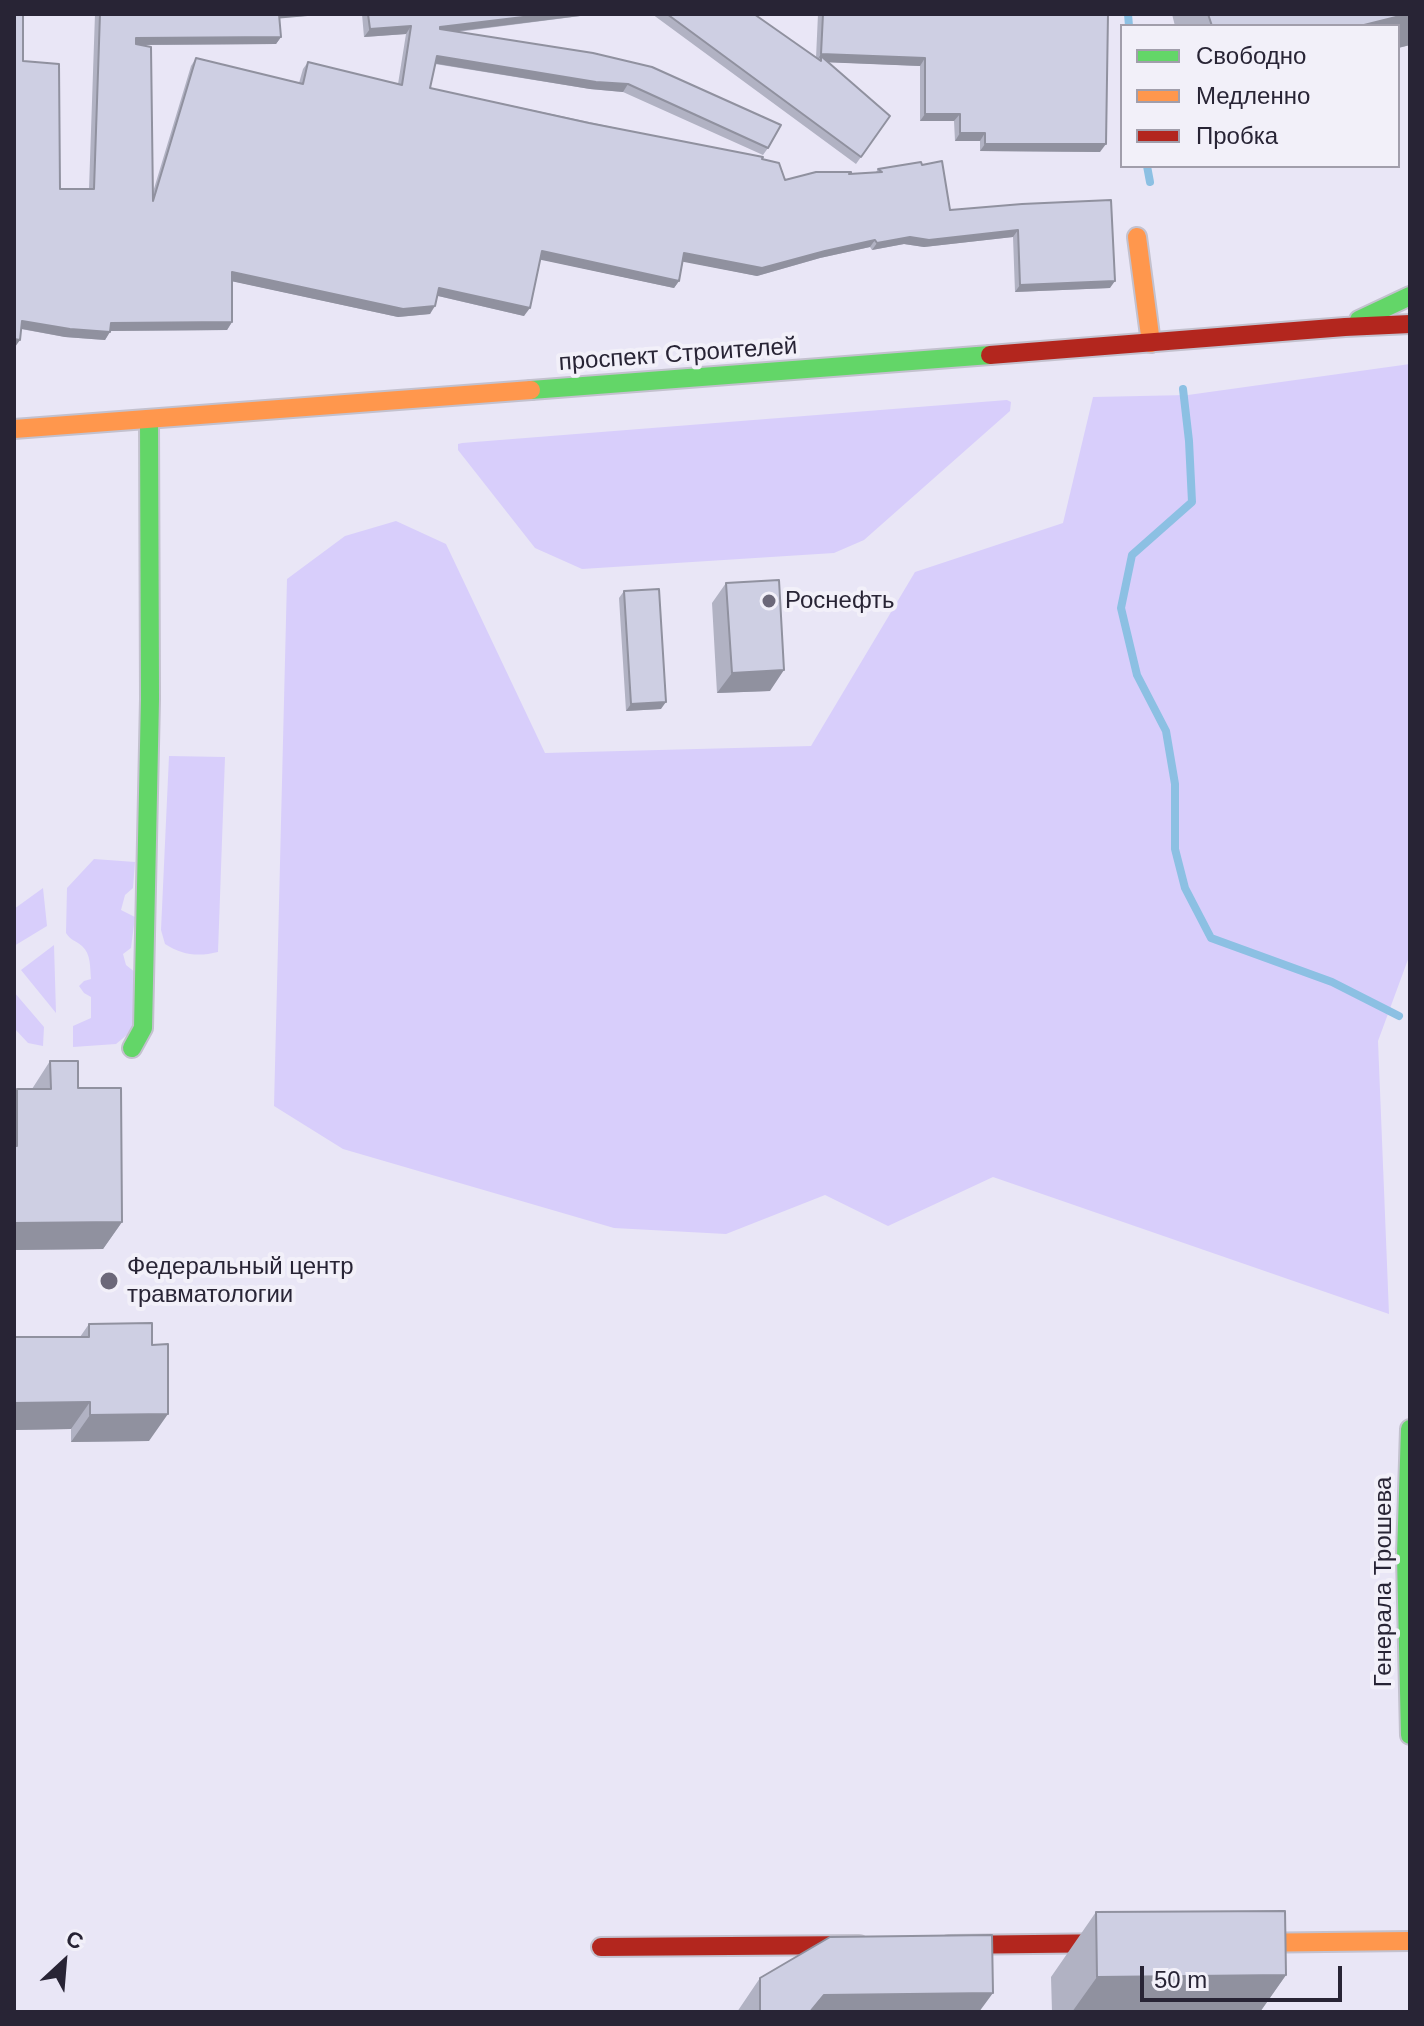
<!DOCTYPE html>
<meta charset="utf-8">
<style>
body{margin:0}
#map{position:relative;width:1424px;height:2026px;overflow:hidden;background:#e9e6f6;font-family:Helvetica,sans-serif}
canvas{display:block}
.frame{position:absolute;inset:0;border:16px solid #282435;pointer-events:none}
.legend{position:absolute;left:1120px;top:24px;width:280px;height:144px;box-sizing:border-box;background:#f2f0f9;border:2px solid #a19eab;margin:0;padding:10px 14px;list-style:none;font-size:24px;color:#282435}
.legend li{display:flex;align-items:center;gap:16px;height:40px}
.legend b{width:40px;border:2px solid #a19eab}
.north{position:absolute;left:24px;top:1922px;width:80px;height:80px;-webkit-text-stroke:6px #f2f0f9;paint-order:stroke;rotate:26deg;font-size:22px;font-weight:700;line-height:32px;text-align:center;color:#282435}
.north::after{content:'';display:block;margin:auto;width:28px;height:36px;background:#282435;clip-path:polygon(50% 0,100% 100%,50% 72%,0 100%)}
.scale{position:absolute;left:1140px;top:1966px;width:202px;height:36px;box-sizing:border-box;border:4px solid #282435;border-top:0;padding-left:10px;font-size:24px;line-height:28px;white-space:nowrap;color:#282435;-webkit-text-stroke:6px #f2f0f9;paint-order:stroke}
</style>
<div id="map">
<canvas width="1424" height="2026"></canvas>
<div class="frame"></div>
<ul class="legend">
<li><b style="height:10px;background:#63d668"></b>Свободно</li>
<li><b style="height:10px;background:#ff974d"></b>Медленно</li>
<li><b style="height:10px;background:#b3261e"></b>Пробка</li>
</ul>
<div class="north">С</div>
<div class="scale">50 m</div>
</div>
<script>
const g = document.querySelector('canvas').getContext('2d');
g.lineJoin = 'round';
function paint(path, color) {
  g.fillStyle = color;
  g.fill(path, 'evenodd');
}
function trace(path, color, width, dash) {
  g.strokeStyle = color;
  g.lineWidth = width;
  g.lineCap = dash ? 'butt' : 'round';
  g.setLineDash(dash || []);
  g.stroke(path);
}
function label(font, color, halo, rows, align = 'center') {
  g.font = font + ' Helvetica,sans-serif';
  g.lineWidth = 8;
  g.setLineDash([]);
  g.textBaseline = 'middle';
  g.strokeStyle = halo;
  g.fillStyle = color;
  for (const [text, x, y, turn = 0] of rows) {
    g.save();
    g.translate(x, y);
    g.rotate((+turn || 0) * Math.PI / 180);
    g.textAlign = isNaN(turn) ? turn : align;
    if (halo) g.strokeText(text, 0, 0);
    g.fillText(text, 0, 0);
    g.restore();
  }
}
paint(new Path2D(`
 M 1410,364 L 1410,954 L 1378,1041 L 1389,1314 L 993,1177 L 888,1226 L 825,1195 L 726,1234 L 614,1228 L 343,1149 L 274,1106 L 287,579 L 345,536 L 396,521 L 446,544 L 545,753 L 811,746 L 915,572 L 1063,523 L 1093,397 L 1188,395 Z
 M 1007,400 L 1011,402 L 1010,411 L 864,540 L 834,553 L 582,569 L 535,548 L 458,450 L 458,444 L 462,443 Z
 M 169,756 L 225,757 L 218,952 C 198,957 182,955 165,944 L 161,930 Z
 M 94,859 L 135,862 L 133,888 L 125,895 L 121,910 L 135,917 L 131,948 L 123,954 L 126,965 L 136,973 L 133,1030 L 116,1044 L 73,1047 L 73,1026 L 91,1018 L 91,997 L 84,993 L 79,986 L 84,981 L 91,979 C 90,967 91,954 82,946 C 75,940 71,941 66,933 L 67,888 Z
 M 43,888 L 47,926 L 14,946 L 14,909 Z
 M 54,945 L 56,1013 L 21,970 Z
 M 14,992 L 44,1027 L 43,1046 L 28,1043 L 14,1028 Z`), '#d8cefb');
trace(new Path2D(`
 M 1128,14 L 1129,26
 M 1147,166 L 1150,182
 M 1183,389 L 1189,441 L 1192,502 L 1132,555 L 1121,608 L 1137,675 L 1166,731 L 1175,784 L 1175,849 L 1185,888 L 1211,938 L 1332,982 L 1399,1016`), '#8cc0e3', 8);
const fast = new Path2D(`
 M 1359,320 L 1410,296
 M 531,390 L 990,355
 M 132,1048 L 143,1028 L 150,699 L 149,419
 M 1410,1429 L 1406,1556 L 1410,1735`);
const slow = new Path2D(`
 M 1137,237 L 1151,343
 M 14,429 L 531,390
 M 1241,1943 L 1410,1941`);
const jam = new Path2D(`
 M 990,355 L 1345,327 L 1410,324
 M 949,1945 L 1119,1943
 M 601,1947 L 859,1945`);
trace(fast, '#c3c1ce', 22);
trace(slow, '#c3c1ce', 22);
trace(jam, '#c3c1ce', 22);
trace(fast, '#63d668', 18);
trace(slow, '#ff974d', 18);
trace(jam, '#b3261e', 18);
paint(new Path2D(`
 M 95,14 L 330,14 L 279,18 L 281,37 L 276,44 L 141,45 L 153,192 L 191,66 L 196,58 L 299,83 L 303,69 L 308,62 L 398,84 L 406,34 L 364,37 L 362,14 L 596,14 L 457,32 L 593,53 L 768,148 L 763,155 L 623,92 L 590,89 L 435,64 L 430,88 L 762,159 L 785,180 L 876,172 L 878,169 L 922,165 L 950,210 L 1022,204 L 1110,288 L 1015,292 L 1013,237 L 924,247 L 904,244 L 872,250 L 870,247 L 820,258 L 757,276 L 683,261 L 679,281 L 674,288 L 540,259 L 524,316 L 438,296 L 430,314 L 398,317 L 232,281 L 232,322 L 227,330 L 110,331 L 105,340 L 65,337 L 21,329 L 15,347 L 23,61 L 60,189 L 89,189 Z
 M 652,14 L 754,14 L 816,58 L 818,14 L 1108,14 L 1100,152 L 980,151 L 980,141 L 955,141 L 954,121 L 920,121 L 920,66 L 828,62 L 890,116 L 856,164 Z
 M 1172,14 L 1410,14 L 1410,45 L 1398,48 L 1398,26 L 1175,26 Z
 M 726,583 L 770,691 L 717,693 L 712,603 Z
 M 624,591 L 661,709 L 626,711 L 619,598 Z
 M 50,1061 L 78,1088 L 122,1222 L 103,1249 L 14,1250 L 14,1093 L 17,1089 L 32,1089 Z
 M 89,1324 L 149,1441 L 71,1442 L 71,1429 L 14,1430 L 14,1337 L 80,1337 Z
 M 1096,1912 L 1286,1975 L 1260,2012 L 1052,2012 L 1051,1977 Z
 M 760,1978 L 979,2012 L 737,2012 Z`), '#b1b2c3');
paint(new Path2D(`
 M 277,14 L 330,14 L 274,19 Z
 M 548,14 L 596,14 L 435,34 L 440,27 Z
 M 1410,14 L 1410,45 L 1398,48 L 1398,26 L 1360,26 Z
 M 411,26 L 406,34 L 364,37 L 370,29 Z
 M 281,37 L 276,44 L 131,45 L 136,38 Z
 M 821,54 L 925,58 L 920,66 L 820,62 L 821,56 L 816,62 Z
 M 437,56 L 628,84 L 623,92 L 590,89 L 432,63 Z
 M 925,114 L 960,114 L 954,121 L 920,121 Z
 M 960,133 L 985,133 L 980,141 L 955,141 Z
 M 985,144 L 1106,144 L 1100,152 L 980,151 Z
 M 1018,230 L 1013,237 L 924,247 L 904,244 L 872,250 L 877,243 L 910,237 Z
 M 875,240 L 870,247 L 820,258 L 757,276 L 679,261 L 684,253 L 825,251 Z
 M 542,251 L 679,281 L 674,288 L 537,259 Z
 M 232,272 L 435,306 L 430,314 L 398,317 L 226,280 Z
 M 1115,281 L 1110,288 L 1015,292 L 1020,285 Z
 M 439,288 L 530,308 L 524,316 L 434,295 Z
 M 22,321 L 110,332 L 105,340 L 65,337 L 17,328 Z
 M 232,322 L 227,330 L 106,331 L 111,323 Z
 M 14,339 L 20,340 L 15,347 L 14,347 Z
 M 784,670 L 770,691 L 717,693 L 732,673 Z
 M 666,702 L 661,709 L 626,711 L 631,704 Z
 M 122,1222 L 103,1249 L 14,1250 L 14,1223 Z
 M 90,1402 L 71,1429 L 14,1430 L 14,1403 Z
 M 168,1414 L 149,1441 L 71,1442 L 90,1415 Z
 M 1286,1975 L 1260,2012 L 1072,2012 L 1097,1977 Z
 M 993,1993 L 979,2012 L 810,2012 L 824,1995 Z`), '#90919f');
const building = new Path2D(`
 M 14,14 L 23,14 L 23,61 L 59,64 L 60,189 L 94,189 L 100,14 L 279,14 L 281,37 L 136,38 L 136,44 L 151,47 L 153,201 L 196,58 L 303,84 L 308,62 L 402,85 L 411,26 L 370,29 L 368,14 L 548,14 L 440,27 L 440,29 L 593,53 L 652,67 L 781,125 L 768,148 L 628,84 L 596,82 L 437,56 L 430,88 L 589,123 L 763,157 L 762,159 L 779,163 L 785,180 L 816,172 L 851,172 L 849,174 L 882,172 L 878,169 L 921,162 L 922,165 L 942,161 L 950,210 L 1022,204 L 1111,200 L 1115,281 L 1020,285 L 1018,230 L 929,240 L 910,237 L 877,243 L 875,240 L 825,251 L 762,268 L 684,253 L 679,281 L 542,251 L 530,308 L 439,288 L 435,306 L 403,309 L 232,272 L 232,322 L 111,323 L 110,332 L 70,329 L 22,321 L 20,340 L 14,339 Z
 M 667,14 L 754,14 L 821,61 L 821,56 L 890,116 L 861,157 Z
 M 823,14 L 1108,14 L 1106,144 L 985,144 L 985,133 L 960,133 L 960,114 L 925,114 L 925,58 L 821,54 Z
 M 1208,14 L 1408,14 L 1360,26 L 1212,26 Z
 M 779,580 L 784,670 L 732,673 L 726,583 Z
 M 659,589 L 666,702 L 631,704 L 624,591 Z
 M 50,1061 L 78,1061 L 78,1088 L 121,1088 L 122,1222 L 14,1223 L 14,1146 L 17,1146 L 17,1089 L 51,1089 Z
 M 152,1323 L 152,1345 L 168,1344 L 168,1414 L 90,1415 L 90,1402 L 14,1403 L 14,1337 L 89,1337 L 89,1324 Z
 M 1285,1911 L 1286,1975 L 1097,1977 L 1096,1912 Z
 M 992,1935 L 993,1993 L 824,1995 L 810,2012 L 760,2012 L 760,1978 L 830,1937 Z`);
paint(building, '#cecfe3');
trace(building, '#90919f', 2);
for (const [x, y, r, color] of [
 [769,601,8,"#6c6879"],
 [109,1281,10,"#6c6879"]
]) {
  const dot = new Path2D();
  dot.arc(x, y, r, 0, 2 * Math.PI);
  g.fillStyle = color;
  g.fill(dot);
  trace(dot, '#f2f0f9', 3);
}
label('24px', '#282435', '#f2f0f9', [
 ["проспект Строителей",678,355,-4],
 ["Генерала Трошева",1384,1582,-90]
]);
label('24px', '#282435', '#f2f0f9', [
 ["Роснефть",785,601],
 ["Федеральный центр",127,1267],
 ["травматологии",127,1295]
], 'left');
</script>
